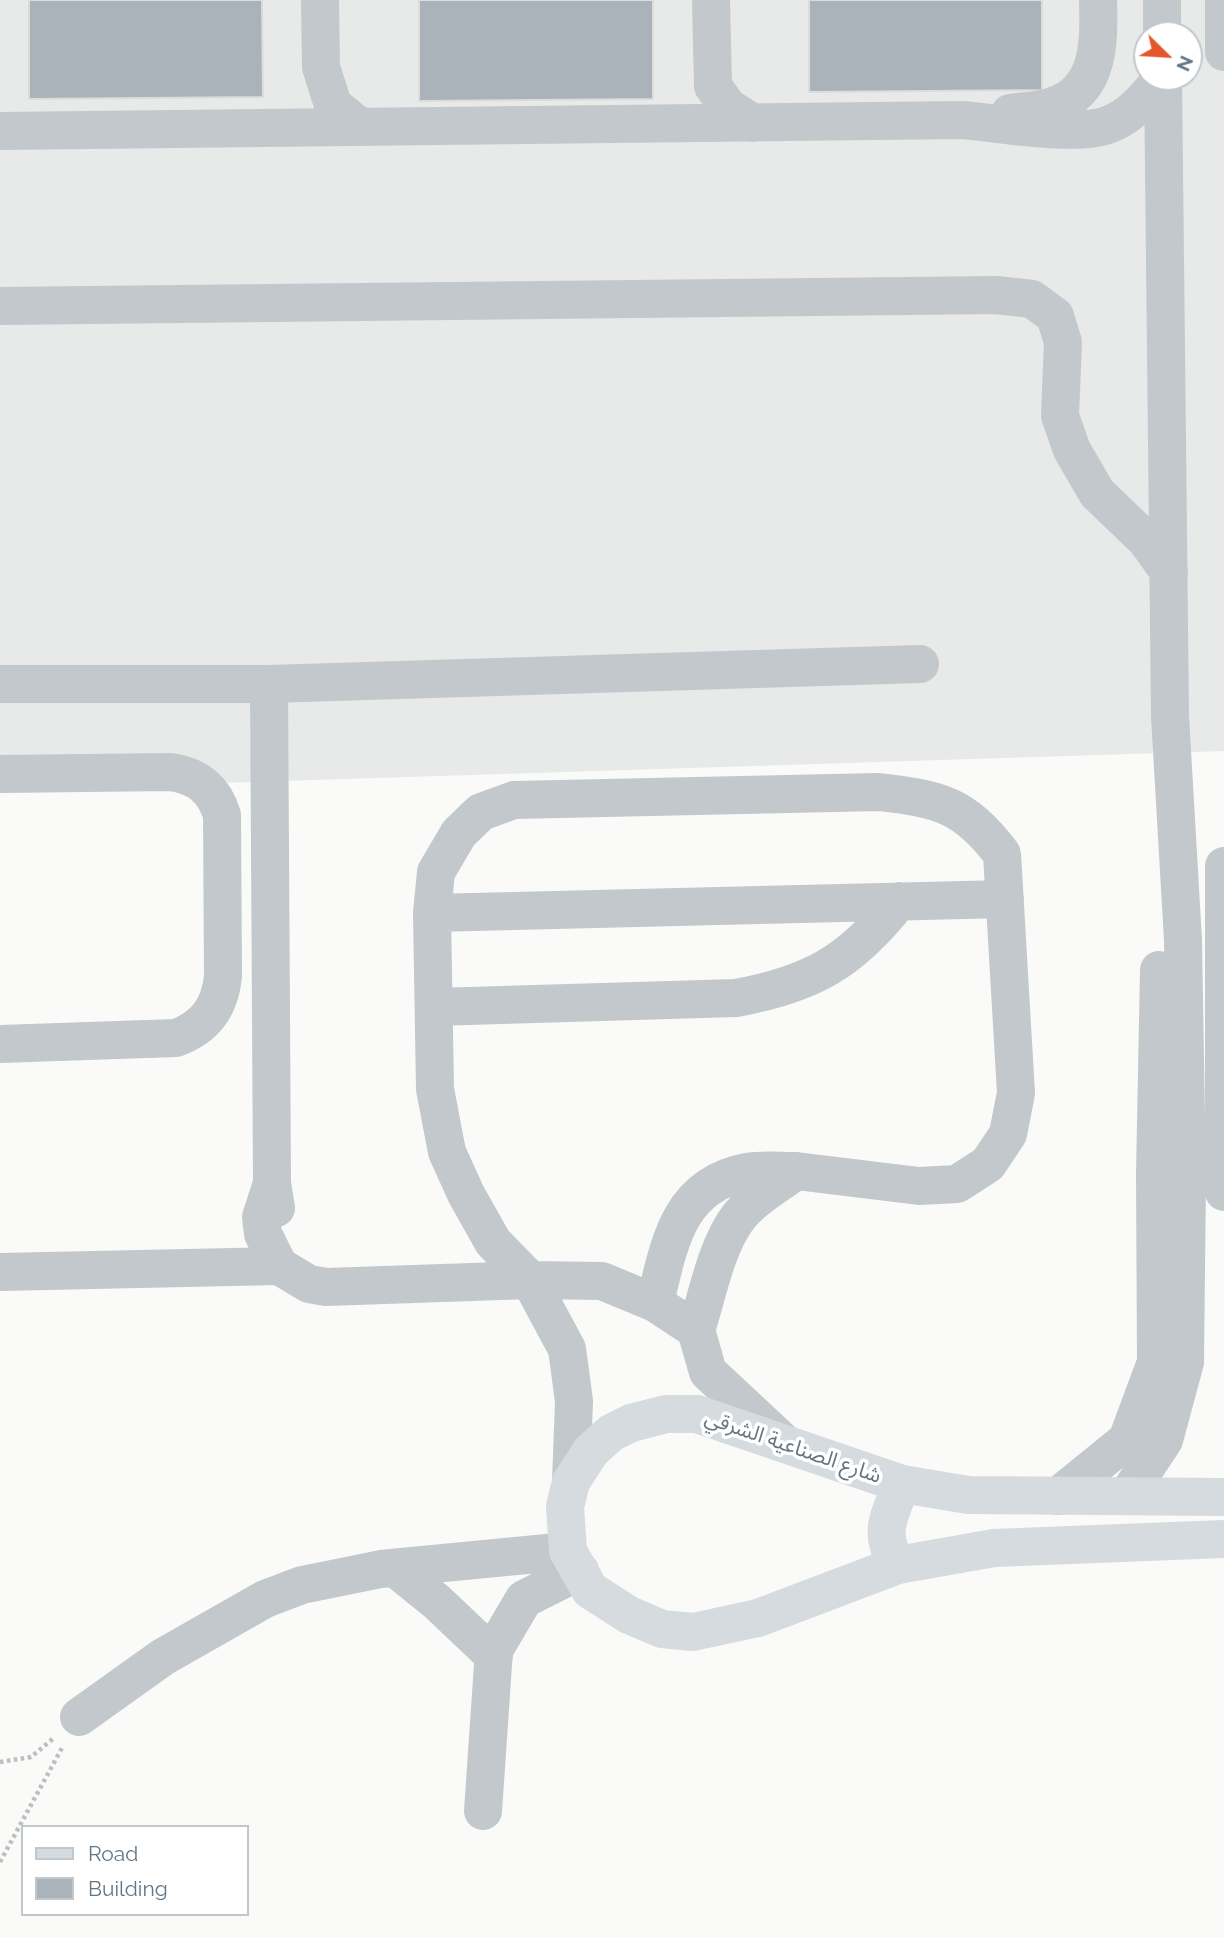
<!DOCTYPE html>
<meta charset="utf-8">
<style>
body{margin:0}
#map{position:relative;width:1224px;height:1937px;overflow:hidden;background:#fafaf8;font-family:Raleway,sans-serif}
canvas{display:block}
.legend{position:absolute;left:21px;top:1825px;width:228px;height:91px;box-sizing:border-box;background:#fff;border:2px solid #c1c8cd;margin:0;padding:9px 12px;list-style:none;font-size:21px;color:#657683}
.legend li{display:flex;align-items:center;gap:14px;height:35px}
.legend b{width:35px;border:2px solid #c1c8cd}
.north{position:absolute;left:1133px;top:21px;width:70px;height:70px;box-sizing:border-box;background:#fff;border:2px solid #c1c8cd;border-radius:50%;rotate:114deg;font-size:19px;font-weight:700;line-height:28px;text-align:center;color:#657683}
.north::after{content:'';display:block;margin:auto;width:24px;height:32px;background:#e4572e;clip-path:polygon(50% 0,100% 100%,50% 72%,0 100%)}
</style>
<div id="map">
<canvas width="1224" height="1937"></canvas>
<ul class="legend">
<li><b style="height:9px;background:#d6dbdf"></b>Road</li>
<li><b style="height:19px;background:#aab3b9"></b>Building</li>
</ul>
<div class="north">N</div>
</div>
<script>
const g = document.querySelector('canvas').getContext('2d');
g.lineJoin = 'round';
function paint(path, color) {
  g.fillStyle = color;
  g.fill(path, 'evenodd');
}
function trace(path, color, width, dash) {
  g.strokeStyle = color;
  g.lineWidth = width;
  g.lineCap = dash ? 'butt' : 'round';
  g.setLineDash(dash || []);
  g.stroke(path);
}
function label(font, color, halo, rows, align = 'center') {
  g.font = font + ' Raleway,"Noto Sans Arabic",sans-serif';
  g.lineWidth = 7;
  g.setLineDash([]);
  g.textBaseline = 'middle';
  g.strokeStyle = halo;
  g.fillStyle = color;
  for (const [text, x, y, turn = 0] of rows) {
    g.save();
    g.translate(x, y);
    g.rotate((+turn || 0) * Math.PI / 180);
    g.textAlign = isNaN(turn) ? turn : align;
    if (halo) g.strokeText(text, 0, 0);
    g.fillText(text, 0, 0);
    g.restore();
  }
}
paint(new Path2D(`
 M 0,0 L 1224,0 L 1224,751 L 0,790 ZM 1147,35 L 1189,35 L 1189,77 L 1147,77 Z`), '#e8e9e9');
const building = new Path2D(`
 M 29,0 L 262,0 L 263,97 L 29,99 Z
 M 419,0 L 653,0 L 653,99 L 419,101 Z
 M 809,0 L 1042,0 L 1042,90 L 809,92 Z`);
paint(building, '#aab3b9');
trace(building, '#dcdcda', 2);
trace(new Path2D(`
 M 0,1762 L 31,1757 L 55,1737
 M 0,1862 L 63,1746`), '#bbbfc2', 4.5, [3.5, 3.5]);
trace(new Path2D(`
 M 320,0 L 321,67 L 333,105 L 360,127
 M 711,0 L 713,86 L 728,107 L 753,123
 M 1162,0 L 1162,35
 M 1224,0 L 1224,52
 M 1010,113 C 1023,111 1040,111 1053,106 C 1101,91 1099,40 1098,0
 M 0,131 L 963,120 C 999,123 1078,138 1110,124 C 1133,115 1148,95 1163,77
 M 0,306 L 996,295 L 1032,299 L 1055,316 L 1063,342 L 1060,416 L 1072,450 L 1097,493 L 1146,540 L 1169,572
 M 0,684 L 269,684 L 920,664
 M 269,684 L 272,1183 L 276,1208
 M 0,774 L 171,772 C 198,776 214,789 222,815 L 223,976 C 220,1007 206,1027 176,1038 L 0,1044
 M 1224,866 L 1224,1192
 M 432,913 L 1005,899
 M 434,1007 L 736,998 C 812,984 851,962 899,901
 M 272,1183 L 261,1217 L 263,1234 L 279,1266 L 309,1284 L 326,1287 L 530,1280 L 602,1281 L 655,1303 L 696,1330 L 708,1372 L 783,1442
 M 0,1272 L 279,1266
 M 655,1303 C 669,1244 678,1185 747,1172 C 762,1169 780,1171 796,1171
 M 571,1482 L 574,1401 L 567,1349 L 530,1280 L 493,1242 L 466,1194 L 447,1152 L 435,1089 L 432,913 L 436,872 L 459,833 L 481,812 L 514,800 L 879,792 C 939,799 964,804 1002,854 L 1016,1093 L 1008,1134 L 988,1164 L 957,1184 L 919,1186 L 796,1171 C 776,1186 752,1199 737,1219 C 715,1250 708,1294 696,1330
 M 1058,1496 L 1127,1440 L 1156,1362 L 1155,1174 L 1159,970
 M 1127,1496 L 1164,1440 L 1185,1362 L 1187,1178 L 1183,940 L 1170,716 L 1163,77
 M 395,1568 L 437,1602 L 494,1656
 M 79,1717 L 163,1657 L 265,1599 L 302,1585 L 381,1569 L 568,1551
 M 483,1811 L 494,1650 L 524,1599 L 580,1571`), '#c3c8cc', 38);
trace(new Path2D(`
 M 1224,1497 L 968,1495 L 902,1484 L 697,1414 L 666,1414 L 631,1423 L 611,1433 L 591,1451 L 571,1482 L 565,1507 L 568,1551 L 590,1590 L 629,1615 L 662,1629 L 693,1632 L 758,1618 L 898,1565 L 994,1548 L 1224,1539
 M 898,1565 C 877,1534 889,1516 902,1484`), '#d6dbdf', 38);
label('21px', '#657683', '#fff', [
 ["شارع الصناعية الشرقي",793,1447,19]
]);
</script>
